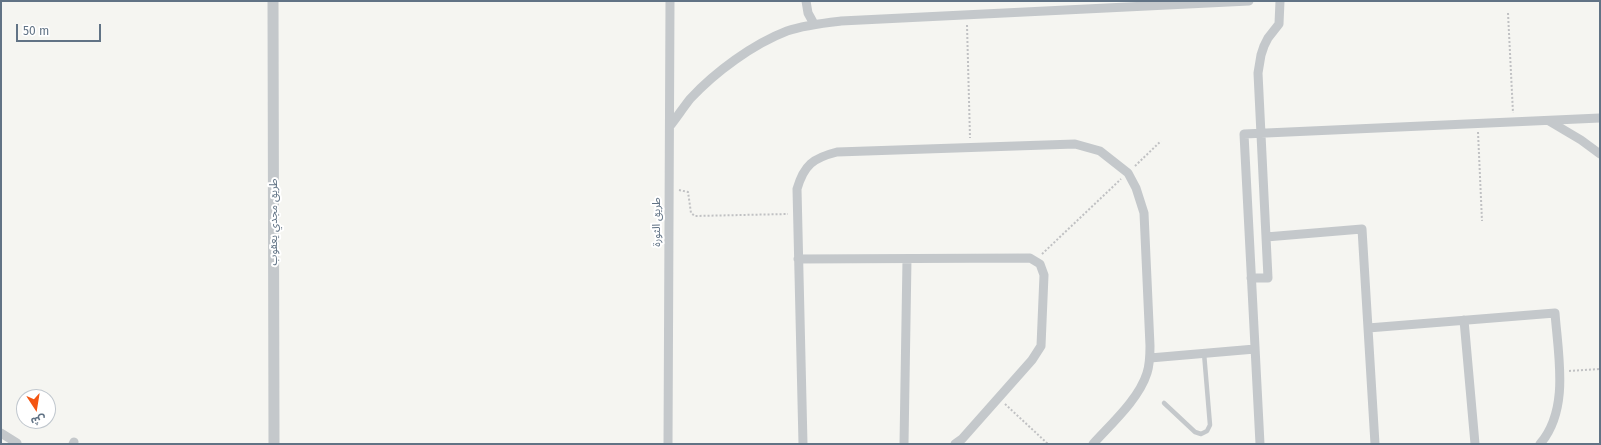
<!DOCTYPE html>
<meta charset="utf-8">
<style>
body{margin:0}
#map{position:relative;width:1601px;height:445px;overflow:hidden;background:#f5f5f1;font-family:"Fira Sans","Noto Sans Arabic",sans-serif}
canvas{display:block}
.frame{position:absolute;inset:0;border:2px solid #617385;pointer-events:none}
.north{position:absolute;left:16px;top:389px;width:40px;height:40px;box-sizing:border-box;background:#fff;border:1px solid #c0c7ce;border-radius:50%;rotate:168deg;font-size:11px;font-weight:700;line-height:16px;text-align:center;color:#617385}
.north::after{content:'';display:block;margin:auto;width:14px;height:18px;background:#f45512;clip-path:polygon(50% 0,100% 100%,50% 72%,0 100%)}
.scale{position:absolute;left:16px;top:24px;width:85px;height:18px;box-sizing:border-box;border:2px solid #617385;border-top:0;padding-left:5px;font-size:12px;line-height:14px;white-space:nowrap;color:#617385;-webkit-text-stroke:3px #fff;paint-order:stroke}
</style>
<div id="map">
<canvas width="1601" height="445"></canvas>
<div class="frame"></div>
<div class="north">ش</div>
<div class="scale">50 m</div>
</div>
<script>
const g = document.querySelector('canvas').getContext('2d');
g.lineJoin = 'round';
function trace(path, color, width, dash) {
  g.strokeStyle = color;
  g.lineWidth = width;
  g.lineCap = dash ? 'butt' : 'round';
  g.setLineDash(dash || []);
  g.stroke(path);
}
function label(font, color, halo, rows, align = 'center') {
  g.font = font + ' "Fira Sans","Noto Sans Arabic",sans-serif';
  g.lineWidth = 4;
  g.setLineDash([]);
  g.textBaseline = 'middle';
  g.strokeStyle = halo;
  g.fillStyle = color;
  for (const [text, x, y, turn = 0] of rows) {
    g.save();
    g.translate(x, y);
    g.rotate((+turn || 0) * Math.PI / 180);
    g.textAlign = isNaN(turn) ? turn : align;
    if (halo) g.strokeText(text, 0, 0);
    g.fillText(text, 0, 0);
    g.restore();
  }
}
trace(new Path2D(`
 M 1508,13 L 1513,113
 M 967,25 L 970,138
 M 1478,132 L 1482,221
 M 1135,166 L 1161,141
 M 679,190 L 688,192 L 691,213 L 695,216 L 788,214
 M 1042,254 L 1121,179
 M 1569,371 L 1600,369
 M 1005,404 L 1048,444`), '#c0c1c3', 2, [2, 2]);
trace(new Path2D(`
 M 1164,403 L 1195,432 L 1201,434 L 1207,431 L 1210,425 L 1204,353`), '#c4c8cb', 4.5);
trace(new Path2D(`
 M 806,1 L 808,13 L 814,24
 M 1549,121 L 1581,140 L 1600,154
 M 670,126 C 677,117 683,108 690,99 C 715,72 753,44 787,31 C 804,25 823,23 841,21 L 1249,1
 M 1266,237 L 1362,229 L 1375,444
 M 798,259 L 1030,258 L 1040,264 L 1044,275 L 1041,346 L 1032,360 L 962,439 L 955,444
 M 1251,278 L 1268,278 L 1258,73 L 1261,55 L 1264,46 L 1268,38 L 1279,24 L 1280,1
 M 1464,320 L 1475,444
 M 1368,328 L 1555,313 C 1558,355 1570,409 1540,444
 M 1150,358 L 1255,349
 M 1,433 L 17,443
 M 73,444 L 74,442
 M 668,444 L 670,1
 M 803,444 L 797,189 C 804,165 813,158 837,152 L 1075,144 L 1100,151 L 1128,173 L 1136,188 L 1144,213 L 1150,346 C 1150,355 1150,364 1147,373 C 1139,399 1111,424 1093,444
 M 904,444 L 907,259
 M 1260,444 L 1244,134 L 1600,118`), '#c4c8cb', 9);
trace(new Path2D(`
 M 273,1 L 274,444`), '#c4c8cb', 11);
label('11px', '#617385', '#fff', [
 ["طريق مجدي يعقوب",274,222,-90],
 ["طريق الثورة",657,222,-90]
]);
</script>
